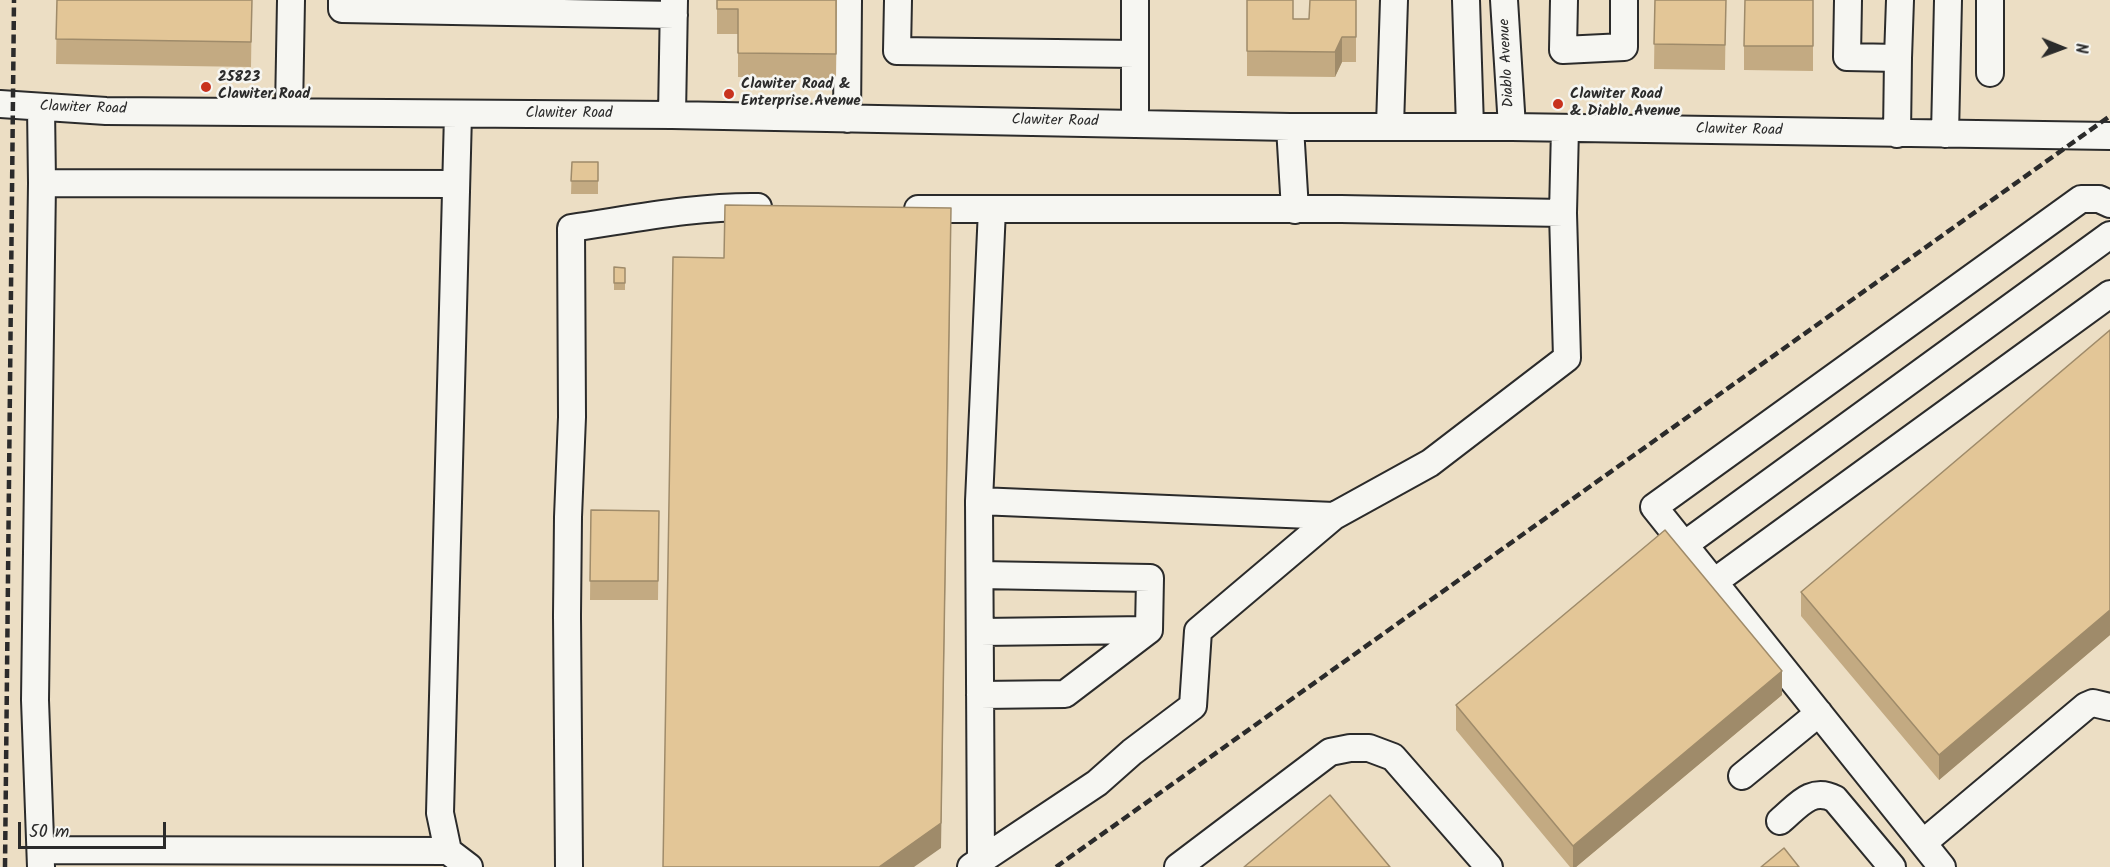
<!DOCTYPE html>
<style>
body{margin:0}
#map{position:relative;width:2110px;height:867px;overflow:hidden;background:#f0e8d7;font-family:Kalam,sans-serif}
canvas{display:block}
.north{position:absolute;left:2032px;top:18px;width:60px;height:60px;-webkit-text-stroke:4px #f6f6f2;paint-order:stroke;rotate:91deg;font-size:16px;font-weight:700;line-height:24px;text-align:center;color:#2b2b2b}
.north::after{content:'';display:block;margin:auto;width:21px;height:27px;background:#2b2b2b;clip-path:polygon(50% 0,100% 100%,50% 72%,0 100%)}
.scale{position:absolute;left:18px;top:822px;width:148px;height:27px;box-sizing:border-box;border:3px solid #2b2b2b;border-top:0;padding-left:8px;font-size:18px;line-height:21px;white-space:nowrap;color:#2b2b2b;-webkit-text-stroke:4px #f6f6f2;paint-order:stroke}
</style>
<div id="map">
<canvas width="2110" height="867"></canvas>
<div class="north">N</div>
<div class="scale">50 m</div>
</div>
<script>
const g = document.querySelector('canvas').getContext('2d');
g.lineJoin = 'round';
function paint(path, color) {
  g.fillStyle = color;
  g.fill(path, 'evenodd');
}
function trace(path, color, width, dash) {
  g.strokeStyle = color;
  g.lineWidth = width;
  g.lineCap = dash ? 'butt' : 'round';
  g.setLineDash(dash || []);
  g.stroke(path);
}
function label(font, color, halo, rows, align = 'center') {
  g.font = font + ' Kalam,sans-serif';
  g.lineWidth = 5;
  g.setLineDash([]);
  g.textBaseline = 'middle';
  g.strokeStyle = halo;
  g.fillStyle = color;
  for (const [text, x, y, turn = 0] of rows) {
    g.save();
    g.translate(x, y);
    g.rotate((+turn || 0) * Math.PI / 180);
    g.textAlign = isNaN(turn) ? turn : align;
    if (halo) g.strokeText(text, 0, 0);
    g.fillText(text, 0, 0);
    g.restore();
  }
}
paint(new Path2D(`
 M 0,0 L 2110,0 L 2110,867 L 0,867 Z`), '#ecdec4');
const minor = new Path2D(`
 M 342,0 L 342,9 L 674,15
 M 898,0 L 897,51 L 1135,54
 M 1466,0 L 1470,127
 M 1504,0 L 1512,127
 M 1564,0 L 1563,50 L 1624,47 L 1624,0
 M 1848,0 L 1847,57 L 1898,58 L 1900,0
 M 1990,73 L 1990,0
 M 0,104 L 106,111 L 672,115 L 1290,127 L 1512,127 L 2110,136
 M 41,107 L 42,183 L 35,700 L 41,867
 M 289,111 L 291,0
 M 458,114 L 440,813 L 448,851 L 469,867
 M 672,115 L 674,0
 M 847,119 L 848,0
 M 1135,123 L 1135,0
 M 1390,126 L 1394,0
 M 1290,127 L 1295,210
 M 1897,134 L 1898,58
 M 1945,134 L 1948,0
 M 42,183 L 455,184
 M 918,209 L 1341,209 L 1563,213
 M 979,501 L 1334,516
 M 1684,545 L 2110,235
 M 980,575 L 1150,578 L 1149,630 L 1065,694 L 980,695
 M 1714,582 L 2110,294
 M 980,632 L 1149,630
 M 1742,776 L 1819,713
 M 1780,821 C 1797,807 1811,786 1835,799 L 1892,867
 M 1923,843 L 2086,706 L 2093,703 L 2110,707
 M 42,850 L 448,851
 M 981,860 L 979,501 L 992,209
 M 569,867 L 567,615 L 568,517 L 572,417 L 571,228 C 633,219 696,206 758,207
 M 971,867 L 1097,783 L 1132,752 L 1193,706 L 1198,631 L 1334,516 L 1430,463 L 1567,358 L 1563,213 L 1565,128
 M 1178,867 L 1330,752 L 1350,748 L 1369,748 L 1393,757 L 1489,867
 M 1942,867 L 1654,507 L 2081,199 L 2099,199 L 2110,204`);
trace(minor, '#2b2b2b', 30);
trace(minor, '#f6f6f2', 26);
trace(new Path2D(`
 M 5,867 L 14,0
 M 1056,867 L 2110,116`), '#2b2b2b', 4.5, [9, 4.5]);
paint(new Path2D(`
 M 57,0 L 252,0 L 251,67 L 56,64 Z
 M 717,0 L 837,0 L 836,79 L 738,77 L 738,34 L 717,34 Z
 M 1247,0 L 1293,19 L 1309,19 L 1356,0 L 1356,62 L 1342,62 L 1335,77 L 1247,76 Z
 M 1655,0 L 1726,0 L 1725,70 L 1654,69 Z
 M 1813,0 L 1813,71 L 1744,70 L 1744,46 Z
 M 572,162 L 598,162 L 598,194 L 571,194 Z
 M 614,267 L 625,268 L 625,290 L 614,290 Z
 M 2110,330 L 2110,635 L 1939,780 L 1801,616 L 1801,592 Z
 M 591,510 L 659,511 L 658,600 L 590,600 Z
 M 1782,695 L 1576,867 L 1570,867 L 1456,730 L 1456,705 Z`), '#c3aa82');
paint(new Path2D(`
 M 1342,37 L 1342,62 L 1335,77 L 1335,52 Z
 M 951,233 L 941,848 L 914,867 L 879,867 Z
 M 2110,610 L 2110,635 L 1939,780 L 1939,755 Z
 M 1782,671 L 1782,695 L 1576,867 L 1573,867 L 1573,846 Z`), '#9f8b6a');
const building = new Path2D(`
 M 57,0 L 252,0 L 251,42 L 56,39 Z
 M 717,0 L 836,0 L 836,54 L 738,53 L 738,9 L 717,9 Z
 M 1247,0 L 1293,0 L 1293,19 L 1309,19 L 1310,0 L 1356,0 L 1356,37 L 1342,37 L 1335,52 L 1247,51 Z
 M 1655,0 L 1726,0 L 1725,45 L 1654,44 Z
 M 1745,0 L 1813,0 L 1813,46 L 1744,46 Z
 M 572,162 L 598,162 L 598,181 L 571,181 Z
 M 725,205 L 951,208 L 941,823 L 879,867 L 663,867 L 673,257 L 724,258 Z
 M 614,267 L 625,268 L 625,283 L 614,283 Z
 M 2110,330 L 2110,610 L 1939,755 L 1801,592 Z
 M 591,510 L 659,511 L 658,581 L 590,581 Z
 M 1665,530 L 1782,671 L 1573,846 L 1456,705 Z
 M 1330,795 L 1390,867 L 1244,867 Z
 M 1784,848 L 1799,867 L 1761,867 Z`);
paint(building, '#e3c697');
trace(building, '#9f8b6a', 1.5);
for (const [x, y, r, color] of [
 [206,87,6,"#c8321e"],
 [729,94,6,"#c8321e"],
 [1558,104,6,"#c8321e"]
]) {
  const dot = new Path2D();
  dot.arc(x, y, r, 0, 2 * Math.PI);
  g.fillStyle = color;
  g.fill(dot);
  trace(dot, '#f6f6f2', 2);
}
label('15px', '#2b2b2b', '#f6f6f2', [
 ["Diablo Avenue",1508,63,-93],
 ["Clawiter Road",83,109,2],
 ["Clawiter Road",569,114],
 ["Clawiter Road",1055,122,1],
 ["Clawiter Road",1739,131,1]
]);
label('bold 15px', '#2b2b2b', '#f6f6f2', [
 ["25823",218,78],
 ["Clawiter Road",218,95],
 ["Clawiter Road &",741,85],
 ["Enterprise Avenue",741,102],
 ["Clawiter Road",1570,95],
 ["& Diablo Avenue",1570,112]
], 'left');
</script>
